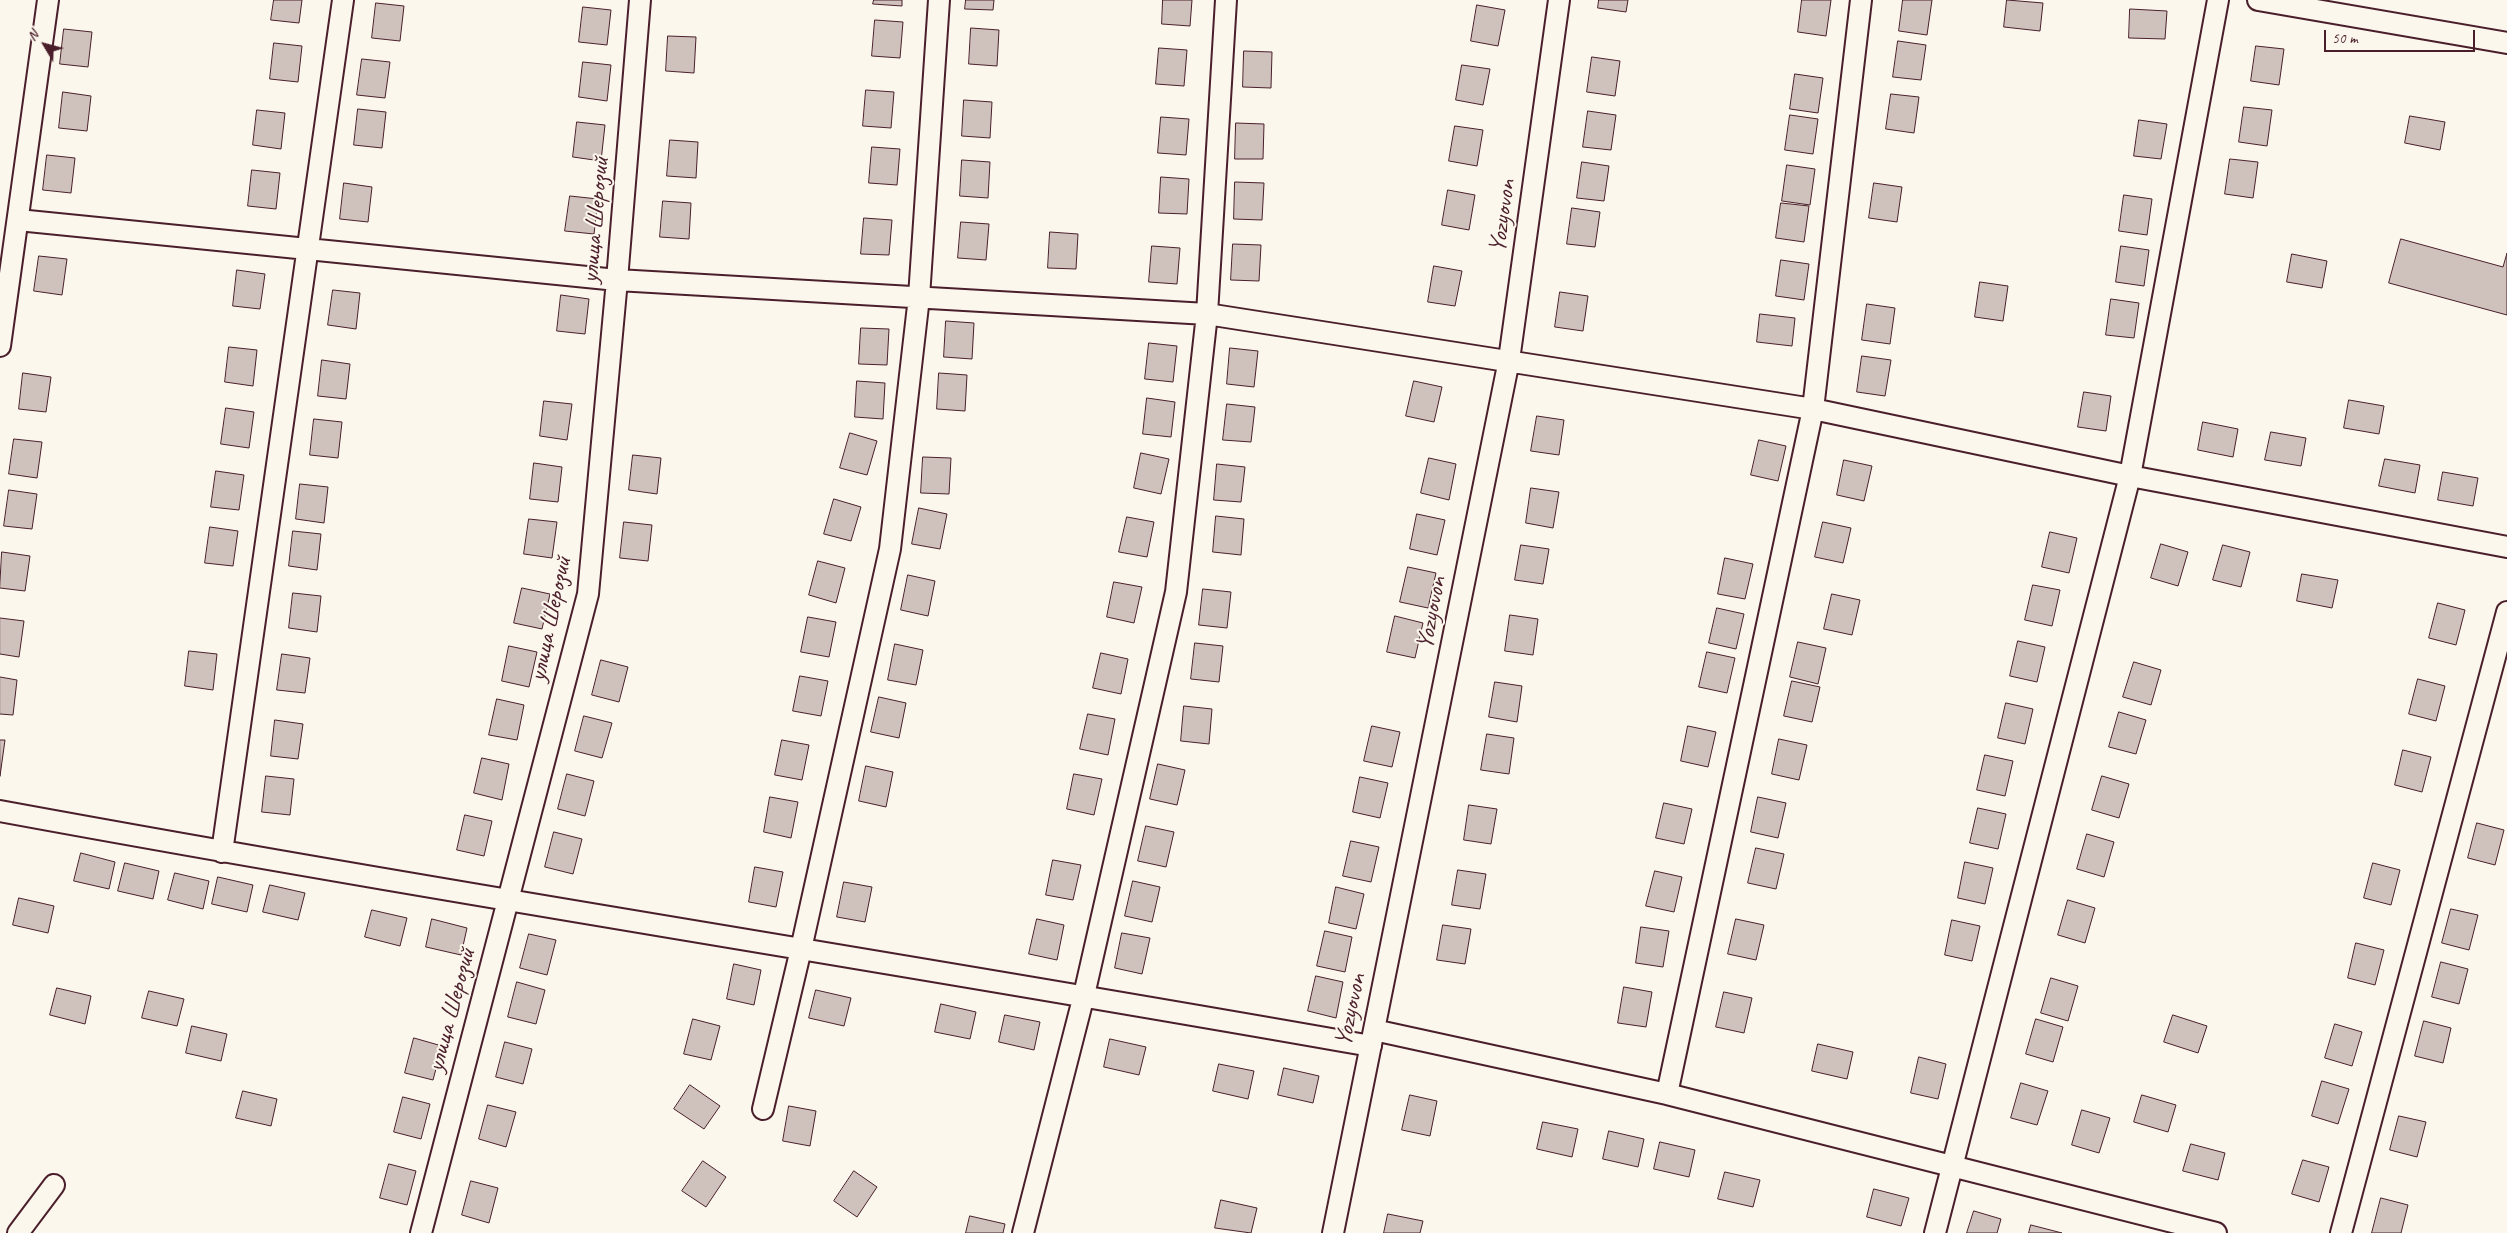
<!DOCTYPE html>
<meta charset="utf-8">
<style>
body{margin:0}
#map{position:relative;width:2507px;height:1233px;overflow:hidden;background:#fbf7ec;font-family:Caveat,sans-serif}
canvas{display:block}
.north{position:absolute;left:20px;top:20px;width:50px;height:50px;-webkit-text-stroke:4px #fbf7ec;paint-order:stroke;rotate:307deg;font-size:14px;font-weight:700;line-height:20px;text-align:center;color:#4a1f2b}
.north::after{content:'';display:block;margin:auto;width:18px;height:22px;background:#4a1f2b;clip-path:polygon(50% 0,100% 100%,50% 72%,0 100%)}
.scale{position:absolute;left:2324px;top:30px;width:151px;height:22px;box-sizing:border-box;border:2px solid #4a1f2b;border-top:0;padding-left:6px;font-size:15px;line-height:18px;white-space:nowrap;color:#4a1f2b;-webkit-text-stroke:4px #fbf7ec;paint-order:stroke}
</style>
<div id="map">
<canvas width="2507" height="1233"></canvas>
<div class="north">N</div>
<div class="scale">50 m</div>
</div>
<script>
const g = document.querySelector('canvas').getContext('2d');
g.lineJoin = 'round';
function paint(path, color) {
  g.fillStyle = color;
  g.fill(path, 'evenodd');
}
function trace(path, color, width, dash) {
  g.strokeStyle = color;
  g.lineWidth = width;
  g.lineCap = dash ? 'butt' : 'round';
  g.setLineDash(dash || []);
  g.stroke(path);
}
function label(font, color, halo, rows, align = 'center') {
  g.font = font + ' Caveat,sans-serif';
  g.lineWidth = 4;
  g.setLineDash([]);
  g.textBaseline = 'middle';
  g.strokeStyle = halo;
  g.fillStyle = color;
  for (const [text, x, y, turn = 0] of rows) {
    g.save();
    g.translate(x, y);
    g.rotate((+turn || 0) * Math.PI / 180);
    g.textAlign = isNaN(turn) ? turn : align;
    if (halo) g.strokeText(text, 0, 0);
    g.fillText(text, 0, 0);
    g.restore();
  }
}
const building = new Path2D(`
 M 274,0 L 302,0 L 299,23 L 271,20 Z
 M 874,0 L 902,0 L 902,6 L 873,4 Z
 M 966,0 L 994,0 L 993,10 L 965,9 Z
 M 1163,0 L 1192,0 L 1190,26 L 1162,24 Z
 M 1599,0 L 1628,0 L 1626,12 L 1598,8 Z
 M 1802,0 L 1831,0 L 1826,36 L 1798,32 Z
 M 1903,0 L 1932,0 L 1927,35 L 1899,31 Z
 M 2007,0 L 2043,3 L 2040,31 L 2004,27 Z
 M 376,3 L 404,6 L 400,41 L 372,38 Z
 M 1477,5 L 1505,10 L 1498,46 L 1471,41 Z
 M 583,7 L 611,10 L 607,45 L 579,42 Z
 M 2130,9 L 2167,11 L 2165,39 L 2129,38 Z
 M 875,20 L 903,22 L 900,58 L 872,56 Z
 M 971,28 L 999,30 L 997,66 L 969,64 Z
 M 64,29 L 92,32 L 88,67 L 60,64 Z
 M 668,36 L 696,37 L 694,73 L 666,71 Z
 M 1898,41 L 1926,45 L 1921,80 L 1893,77 Z
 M 274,43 L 302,46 L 298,82 L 270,79 Z
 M 2256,46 L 2284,49 L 2279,85 L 2251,81 Z
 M 1159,48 L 1187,50 L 1184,86 L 1156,84 Z
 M 1244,51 L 1272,52 L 1271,88 L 1243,87 Z
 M 1592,57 L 1620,61 L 1615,96 L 1587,92 Z
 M 362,59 L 390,62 L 385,98 L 357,95 Z
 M 583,62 L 611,65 L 607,101 L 579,97 Z
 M 1462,65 L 1490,69 L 1483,105 L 1456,100 Z
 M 1795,74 L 1823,78 L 1818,113 L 1790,109 Z
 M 866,90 L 894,92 L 891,128 L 863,126 Z
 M 63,92 L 91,96 L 87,131 L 59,128 Z
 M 1891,94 L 1919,97 L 1914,133 L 1886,129 Z
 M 964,100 L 992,102 L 990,138 L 962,136 Z
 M 2244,107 L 2272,110 L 2267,146 L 2239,142 Z
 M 358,109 L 386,112 L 382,148 L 354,145 Z
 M 257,110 L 285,113 L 281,149 L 253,145 Z
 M 1588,111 L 1616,115 L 1611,150 L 1583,147 Z
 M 1790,115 L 1818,119 L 1813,154 L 1785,150 Z
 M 2410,116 L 2445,122 L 2440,150 L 2405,143 Z
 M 1161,117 L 1189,119 L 1186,155 L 1158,153 Z
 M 2139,120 L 2167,124 L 2161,159 L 2134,156 Z
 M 577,122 L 605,125 L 601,161 L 573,157 Z
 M 1236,123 L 1264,124 L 1263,159 L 1235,159 Z
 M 1455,126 L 1483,130 L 1477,166 L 1449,161 Z
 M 670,140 L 698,142 L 696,178 L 667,176 Z
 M 872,147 L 900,149 L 897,185 L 869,183 Z
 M 47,155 L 75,158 L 71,193 L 43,190 Z
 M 2230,159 L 2258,162 L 2253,198 L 2225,194 Z
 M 962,160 L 990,162 L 988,198 L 960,196 Z
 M 1582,162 L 1609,166 L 1604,201 L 1577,198 Z
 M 1787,165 L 1815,169 L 1810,205 L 1782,201 Z
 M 252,170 L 280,173 L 276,209 L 248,206 Z
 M 1161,177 L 1189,179 L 1187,214 L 1159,213 Z
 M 1235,182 L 1264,183 L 1262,220 L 1234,219 Z
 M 344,183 L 372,187 L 368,222 L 340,219 Z
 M 1874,183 L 1902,187 L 1897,222 L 1869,218 Z
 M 1448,190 L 1475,195 L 1469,230 L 1442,225 Z
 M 2124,195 L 2152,199 L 2147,235 L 2119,231 Z
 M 570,196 L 598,199 L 594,234 L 565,231 Z
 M 663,201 L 691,203 L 689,239 L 660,237 Z
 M 1781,203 L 1809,206 L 1804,242 L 1776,238 Z
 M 1572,208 L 1600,212 L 1595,247 L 1567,244 Z
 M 864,218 L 892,220 L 889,255 L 861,254 Z
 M 961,222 L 989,224 L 986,260 L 958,258 Z
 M 1050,232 L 1078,234 L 1076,269 L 1048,268 Z
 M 2401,239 L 2503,267 L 2507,253 L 2507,315 L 2389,283 Z
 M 1233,244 L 1261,245 L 1259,281 L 1231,280 Z
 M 1152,246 L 1180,248 L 1177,284 L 1149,282 Z
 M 2121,246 L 2149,250 L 2144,286 L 2116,282 Z
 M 2292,254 L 2327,261 L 2322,288 L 2287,282 Z
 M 39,256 L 67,259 L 62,295 L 34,291 Z
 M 1781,260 L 1809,264 L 1804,300 L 1776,296 Z
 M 1434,266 L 1462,271 L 1455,306 L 1428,302 Z
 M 237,270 L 265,274 L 260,309 L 233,306 Z
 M 1980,282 L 2008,286 L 2003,321 L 1975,317 Z
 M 333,290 L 360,293 L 356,329 L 328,325 Z
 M 1560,292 L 1588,296 L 1583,331 L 1555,327 Z
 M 561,295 L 589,299 L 585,334 L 557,331 Z
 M 2111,299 L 2139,303 L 2134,338 L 2106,335 Z
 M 1867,304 L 1895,308 L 1890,344 L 1862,340 Z
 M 1760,314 L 1795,318 L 1792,346 L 1757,342 Z
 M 946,321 L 974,323 L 972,359 L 944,357 Z
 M 861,328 L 889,329 L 887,365 L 859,364 Z
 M 1149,343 L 1177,346 L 1173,382 L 1145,379 Z
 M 229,347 L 257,350 L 253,386 L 225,382 Z
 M 1230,348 L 1258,351 L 1254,387 L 1227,384 Z
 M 1862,356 L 1891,360 L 1885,396 L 1857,392 Z
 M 322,360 L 350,364 L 346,399 L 318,396 Z
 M 23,373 L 51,377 L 46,412 L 19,409 Z
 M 939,373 L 967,375 L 965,411 L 937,409 Z
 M 857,381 L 885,383 L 883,419 L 855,417 Z
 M 1414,381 L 1442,387 L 1434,422 L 1406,416 Z
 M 2084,392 L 2111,396 L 2106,431 L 2078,427 Z
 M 1147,398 L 1175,402 L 1171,437 L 1143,434 Z
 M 2349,400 L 2384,406 L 2379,434 L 2344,428 Z
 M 544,401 L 572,404 L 567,440 L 540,436 Z
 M 1227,404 L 1255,407 L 1251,442 L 1223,440 Z
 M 226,408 L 254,412 L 249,448 L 221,444 Z
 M 1537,416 L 1564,420 L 1559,455 L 1531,451 Z
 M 314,419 L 342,422 L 338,458 L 310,455 Z
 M 2203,422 L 2238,429 L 2233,457 L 2198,450 Z
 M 2271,432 L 2306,438 L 2301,466 L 2265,460 Z
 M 850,433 L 877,441 L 867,475 L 840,468 Z
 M 14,439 L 42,442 L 37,478 L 9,474 Z
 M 1759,440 L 1786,446 L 1778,481 L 1751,475 Z
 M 1141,453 L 1169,459 L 1161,494 L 1134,488 Z
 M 633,455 L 661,458 L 657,494 L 629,490 Z
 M 923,457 L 951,458 L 949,494 L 921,493 Z
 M 1429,458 L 1456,464 L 1449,500 L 1421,493 Z
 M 2385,459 L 2420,465 L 2415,493 L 2379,486 Z
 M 1844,460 L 1872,466 L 1864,501 L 1837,495 Z
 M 534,463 L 562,467 L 558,502 L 530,499 Z
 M 1217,464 L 1245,467 L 1241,502 L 1214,500 Z
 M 216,471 L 244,475 L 239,510 L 211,507 Z
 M 2443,472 L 2478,478 L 2473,506 L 2438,500 Z
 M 300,484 L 328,487 L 324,523 L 296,519 Z
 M 1531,488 L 1559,492 L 1553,528 L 1526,523 Z
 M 9,490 L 37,494 L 32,529 L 4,526 Z
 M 834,499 L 861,507 L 851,541 L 824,534 Z
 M 919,508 L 947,514 L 940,549 L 912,544 Z
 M 1417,514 L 1445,520 L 1437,555 L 1410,549 Z
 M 1216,516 L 1244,519 L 1241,555 L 1213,552 Z
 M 1127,517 L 1154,522 L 1147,557 L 1119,552 Z
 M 529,519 L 557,522 L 552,558 L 524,554 Z
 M 624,522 L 652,525 L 648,561 L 620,558 Z
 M 1823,522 L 1851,528 L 1843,563 L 1815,557 Z
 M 210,527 L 238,531 L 233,566 L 205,563 Z
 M 293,531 L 321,534 L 317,570 L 289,566 Z
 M 2050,532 L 2077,538 L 2069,573 L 2042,567 Z
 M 2161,544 L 2188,552 L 2178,586 L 2151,578 Z
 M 1521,545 L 1549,549 L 1543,584 L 1515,580 Z
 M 2223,545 L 2250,552 L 2241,587 L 2213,580 Z
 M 2,552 L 30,556 L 25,591 L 0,588 Z
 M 1725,558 L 1753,564 L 1745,599 L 1718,594 Z
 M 818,561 L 845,568 L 836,603 L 809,595 Z
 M 1408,567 L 1436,573 L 1428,608 L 1400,602 Z
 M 2302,574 L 2338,580 L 2332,608 L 2297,601 Z
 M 908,575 L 935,581 L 928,616 L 901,610 Z
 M 1114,582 L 1142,587 L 1134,623 L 1107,617 Z
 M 2033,585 L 2060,590 L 2052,626 L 2025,620 Z
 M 522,588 L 550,594 L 542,629 L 514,623 Z
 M 1203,589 L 1231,592 L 1227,628 L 1199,625 Z
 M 293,593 L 321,596 L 317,632 L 289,628 Z
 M 1832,594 L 1860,600 L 1852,635 L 1824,629 Z
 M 2438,603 L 2465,610 L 2456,645 L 2429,638 Z
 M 1717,608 L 1744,614 L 1736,649 L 1709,643 Z
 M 1510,615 L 1538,619 L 1533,655 L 1505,651 Z
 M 1395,616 L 1423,623 L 1415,658 L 1387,652 Z
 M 808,617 L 836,622 L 829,657 L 801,652 Z
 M 0,618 L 24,621 L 19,657 L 0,654 Z
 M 2018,641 L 2045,647 L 2037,682 L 2010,676 Z
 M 1798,642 L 1826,648 L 1818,684 L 1790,677 Z
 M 1195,643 L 1223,646 L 1219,682 L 1191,679 Z
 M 895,644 L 923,650 L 916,685 L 888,680 Z
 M 509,646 L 537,652 L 529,687 L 502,681 Z
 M 189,651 L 217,654 L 213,690 L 185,686 Z
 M 1707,652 L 1735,658 L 1727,693 L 1699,687 Z
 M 1101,653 L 1128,659 L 1121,694 L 1093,688 Z
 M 282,654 L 310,658 L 305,693 L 277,690 Z
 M 601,660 L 628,667 L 619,702 L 592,695 Z
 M 2134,662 L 2161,670 L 2151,705 L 2123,697 Z
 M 800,676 L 828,681 L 821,716 L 793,711 Z
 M 0,677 L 17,680 L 13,715 L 0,714 Z
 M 2418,679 L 2445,686 L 2436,721 L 2409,714 Z
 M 1792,681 L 1820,687 L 1812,722 L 1784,716 Z
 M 1495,682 L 1522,686 L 1517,722 L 1489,717 Z
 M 879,697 L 906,703 L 899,738 L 871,732 Z
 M 497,699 L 524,705 L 517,740 L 489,735 Z
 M 2006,703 L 2033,709 L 2025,744 L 1998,738 Z
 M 1184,706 L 1212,709 L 1209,744 L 1181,741 Z
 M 2119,712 L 2146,720 L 2136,754 L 2109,747 Z
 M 1088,714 L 1115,719 L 1108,755 L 1080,749 Z
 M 584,716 L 612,723 L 602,758 L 575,751 Z
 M 275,720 L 303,724 L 298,759 L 271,756 Z
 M 1372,726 L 1400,732 L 1392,767 L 1364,761 Z
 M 1688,726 L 1716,732 L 1708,767 L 1681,761 Z
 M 1487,734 L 1514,738 L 1509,774 L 1481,770 Z
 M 1779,739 L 1807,745 L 1799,780 L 1772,774 Z
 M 0,740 L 5,740 L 0,776 Z
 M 782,740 L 809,745 L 802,780 L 775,775 Z
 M 2403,750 L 2431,757 L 2422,792 L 2395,785 Z
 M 1985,755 L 2013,761 L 2005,796 L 1977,790 Z
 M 482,758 L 509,764 L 502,800 L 474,793 Z
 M 1158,764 L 1185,770 L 1177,805 L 1150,799 Z
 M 866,766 L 893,772 L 886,807 L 859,801 Z
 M 567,774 L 594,781 L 585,816 L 558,809 Z
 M 1074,774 L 1102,779 L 1094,815 L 1067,809 Z
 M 266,776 L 294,779 L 290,815 L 262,812 Z
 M 2102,776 L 2129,784 L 2119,818 L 2092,810 Z
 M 1360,777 L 1388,783 L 1380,818 L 1353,812 Z
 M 770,797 L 798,802 L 791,838 L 764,832 Z
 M 1758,797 L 1786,803 L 1778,838 L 1751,832 Z
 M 1664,803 L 1692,809 L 1684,844 L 1656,838 Z
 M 1469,805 L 1497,809 L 1491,844 L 1464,840 Z
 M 1978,808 L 2006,814 L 1998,849 L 1970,843 Z
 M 465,815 L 492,821 L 484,856 L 457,850 Z
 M 2477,823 L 2504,830 L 2495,865 L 2468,858 Z
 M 1146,826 L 1174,832 L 1166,867 L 1138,861 Z
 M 554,832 L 582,839 L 573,874 L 545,867 Z
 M 2087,834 L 2114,842 L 2104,877 L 2077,869 Z
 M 1351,841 L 1379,847 L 1371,882 L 1343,876 Z
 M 1756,848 L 1784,854 L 1776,889 L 1748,883 Z
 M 81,853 L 115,862 L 109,889 L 74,881 Z
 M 1053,860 L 1081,865 L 1073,900 L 1046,895 Z
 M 1965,862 L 1993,868 L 1985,904 L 1958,898 Z
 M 125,863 L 159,871 L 153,899 L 118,891 Z
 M 2373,863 L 2400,870 L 2391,905 L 2364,898 Z
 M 755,867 L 783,872 L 776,907 L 749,902 Z
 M 1458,870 L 1486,874 L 1480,909 L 1452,905 Z
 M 1655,871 L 1682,877 L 1674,912 L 1646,906 Z
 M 175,873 L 209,881 L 203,909 L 168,900 Z
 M 218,877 L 253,885 L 247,912 L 212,904 Z
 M 1133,881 L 1160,887 L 1152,922 L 1125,916 Z
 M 844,882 L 872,887 L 865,922 L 837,917 Z
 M 270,885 L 305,893 L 298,920 L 263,912 Z
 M 1336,887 L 1364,894 L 1356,929 L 1329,923 Z
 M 19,898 L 54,906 L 48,933 L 13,925 Z
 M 2068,900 L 2095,908 L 2085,943 L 2058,935 Z
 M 2451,909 L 2478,915 L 2469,950 L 2442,943 Z
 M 372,910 L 407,918 L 400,946 L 365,937 Z
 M 432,919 L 467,928 L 461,955 L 426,947 Z
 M 1037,919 L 1064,925 L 1057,960 L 1029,954 Z
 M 1736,919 L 1764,925 L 1756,960 L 1728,954 Z
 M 1952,920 L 1980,926 L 1972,961 L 1945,955 Z
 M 1443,925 L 1471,929 L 1465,964 L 1437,960 Z
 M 1641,927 L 1669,931 L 1663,967 L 1636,963 Z
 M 1325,931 L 1352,937 L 1345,972 L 1317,966 Z
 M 1122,933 L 1150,938 L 1142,974 L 1115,968 Z
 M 529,934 L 556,940 L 547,975 L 520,968 Z
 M 2356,943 L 2384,950 L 2375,985 L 2348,978 Z
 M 2441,962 L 2468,969 L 2459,1004 L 2432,997 Z
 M 734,964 L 761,970 L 754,1005 L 727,999 Z
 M 1316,976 L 1343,982 L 1336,1018 L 1308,1011 Z
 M 2051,978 L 2078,986 L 2068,1021 L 2041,1013 Z
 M 517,982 L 545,990 L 536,1024 L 508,1017 Z
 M 1624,987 L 1652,992 L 1646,1027 L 1618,1023 Z
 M 57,988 L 91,996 L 85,1024 L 50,1015 Z
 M 816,990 L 851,998 L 844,1026 L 809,1018 Z
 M 149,991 L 184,999 L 177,1026 L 142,1018 Z
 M 1724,992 L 1752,998 L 1744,1033 L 1716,1027 Z
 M 941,1004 L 976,1012 L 970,1039 L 935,1032 Z
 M 1005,1015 L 1040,1022 L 1034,1050 L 999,1042 Z
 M 2173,1015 L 2207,1026 L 2198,1053 L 2164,1042 Z
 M 693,1019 L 720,1026 L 711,1060 L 684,1054 Z
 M 2036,1019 L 2063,1027 L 2053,1062 L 2026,1054 Z
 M 2424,1021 L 2451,1028 L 2443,1063 L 2415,1056 Z
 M 2335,1024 L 2362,1032 L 2352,1066 L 2325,1058 Z
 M 192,1026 L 227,1034 L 221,1061 L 186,1053 Z
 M 414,1038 L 442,1046 L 433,1080 L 405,1073 Z
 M 1110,1039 L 1146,1047 L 1139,1075 L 1104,1067 Z
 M 505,1042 L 532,1049 L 523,1084 L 496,1077 Z
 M 1818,1044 L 1853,1052 L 1847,1079 L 1812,1071 Z
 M 1919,1057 L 1946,1064 L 1938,1099 L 1911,1093 Z
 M 1219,1064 L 1254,1071 L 1248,1099 L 1213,1091 Z
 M 1284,1068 L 1319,1076 L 1313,1103 L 1278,1095 Z
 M 2322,1081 L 2349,1089 L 2338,1124 L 2312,1116 Z
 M 2021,1083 L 2048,1091 L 2037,1125 L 2011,1118 Z
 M 690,1085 L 720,1106 L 704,1129 L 674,1109 Z
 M 243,1091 L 277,1099 L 271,1126 L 236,1118 Z
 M 1410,1095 L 1437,1101 L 1430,1136 L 1402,1130 Z
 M 2142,1095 L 2176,1105 L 2168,1132 L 2134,1122 Z
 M 403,1097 L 430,1104 L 421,1139 L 394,1132 Z
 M 488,1105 L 516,1112 L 506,1147 L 479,1139 Z
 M 789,1106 L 816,1111 L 810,1146 L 783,1141 Z
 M 2082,1110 L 2110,1118 L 2099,1153 L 2072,1145 Z
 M 2399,1116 L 2426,1122 L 2417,1157 L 2390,1150 Z
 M 1543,1122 L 1578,1129 L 1572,1157 L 1537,1149 Z
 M 1609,1131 L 1644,1139 L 1638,1167 L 1603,1159 Z
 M 1660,1142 L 1695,1150 L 1689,1177 L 1654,1169 Z
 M 2191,1144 L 2225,1153 L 2218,1180 L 2183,1171 Z
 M 2303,1160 L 2329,1167 L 2319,1202 L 2292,1194 Z
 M 703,1161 L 726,1177 L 706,1207 L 682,1191 Z
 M 389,1164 L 416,1171 L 407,1205 L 380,1198 Z
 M 854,1171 L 877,1187 L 857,1217 L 834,1201 Z
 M 1725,1172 L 1760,1180 L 1753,1207 L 1718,1199 Z
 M 471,1181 L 498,1188 L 489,1223 L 462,1215 Z
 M 1874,1189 L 1909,1198 L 1901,1226 L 1867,1217 Z
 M 2381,1198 L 2408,1205 L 2401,1233 L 2372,1233 Z
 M 1221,1200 L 1257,1208 L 1251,1233 L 1215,1228 Z
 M 1974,1211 L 2001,1219 L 1997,1233 L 1967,1233 Z
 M 1388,1214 L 1423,1221 L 1420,1233 L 1384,1233 Z
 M 970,1216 L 1005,1224 L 1003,1233 L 966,1233 Z
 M 2031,1225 L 2062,1233 L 2029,1233 Z`);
paint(building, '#cfc2bc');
trace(building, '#4a1f2b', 1);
const street = new Path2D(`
 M 2258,0 L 2507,43
 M 18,220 L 617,280 L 1207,314 L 1813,409 L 2130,476 L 2507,547
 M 0,346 L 48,0
 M 0,811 C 456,895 914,965 1371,1046
 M 222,852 L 343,0
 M 1374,1030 L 1667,1094 L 2216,1233
 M 1667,1094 L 1813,409 L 1861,0
 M 763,1109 L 801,949 L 890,549 L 919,297 L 939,0
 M 18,1233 L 54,1185
 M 421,1233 L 588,594 L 617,280 L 640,0
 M 1023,1233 L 1084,995 L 1176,592 L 1207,314 L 1226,0
 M 1333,1233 L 1509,360 L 1559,0
 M 1935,1233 L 2130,476 L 2218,0
 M 2341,1233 L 2507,612`);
trace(street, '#4a1f2b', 24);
trace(street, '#fbf7ec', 20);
label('25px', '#4a1f2b', '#fbf7ec', [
 ["Yozyovon",1503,216,-82],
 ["улица Шерозий",596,220,-85],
 ["Yozyovon",1432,613,-79],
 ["улица Шерозий",551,619,-78],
 ["улица Шерозий",452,1010,-75],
 ["Yozyovon",1351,1010,-78]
]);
</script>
